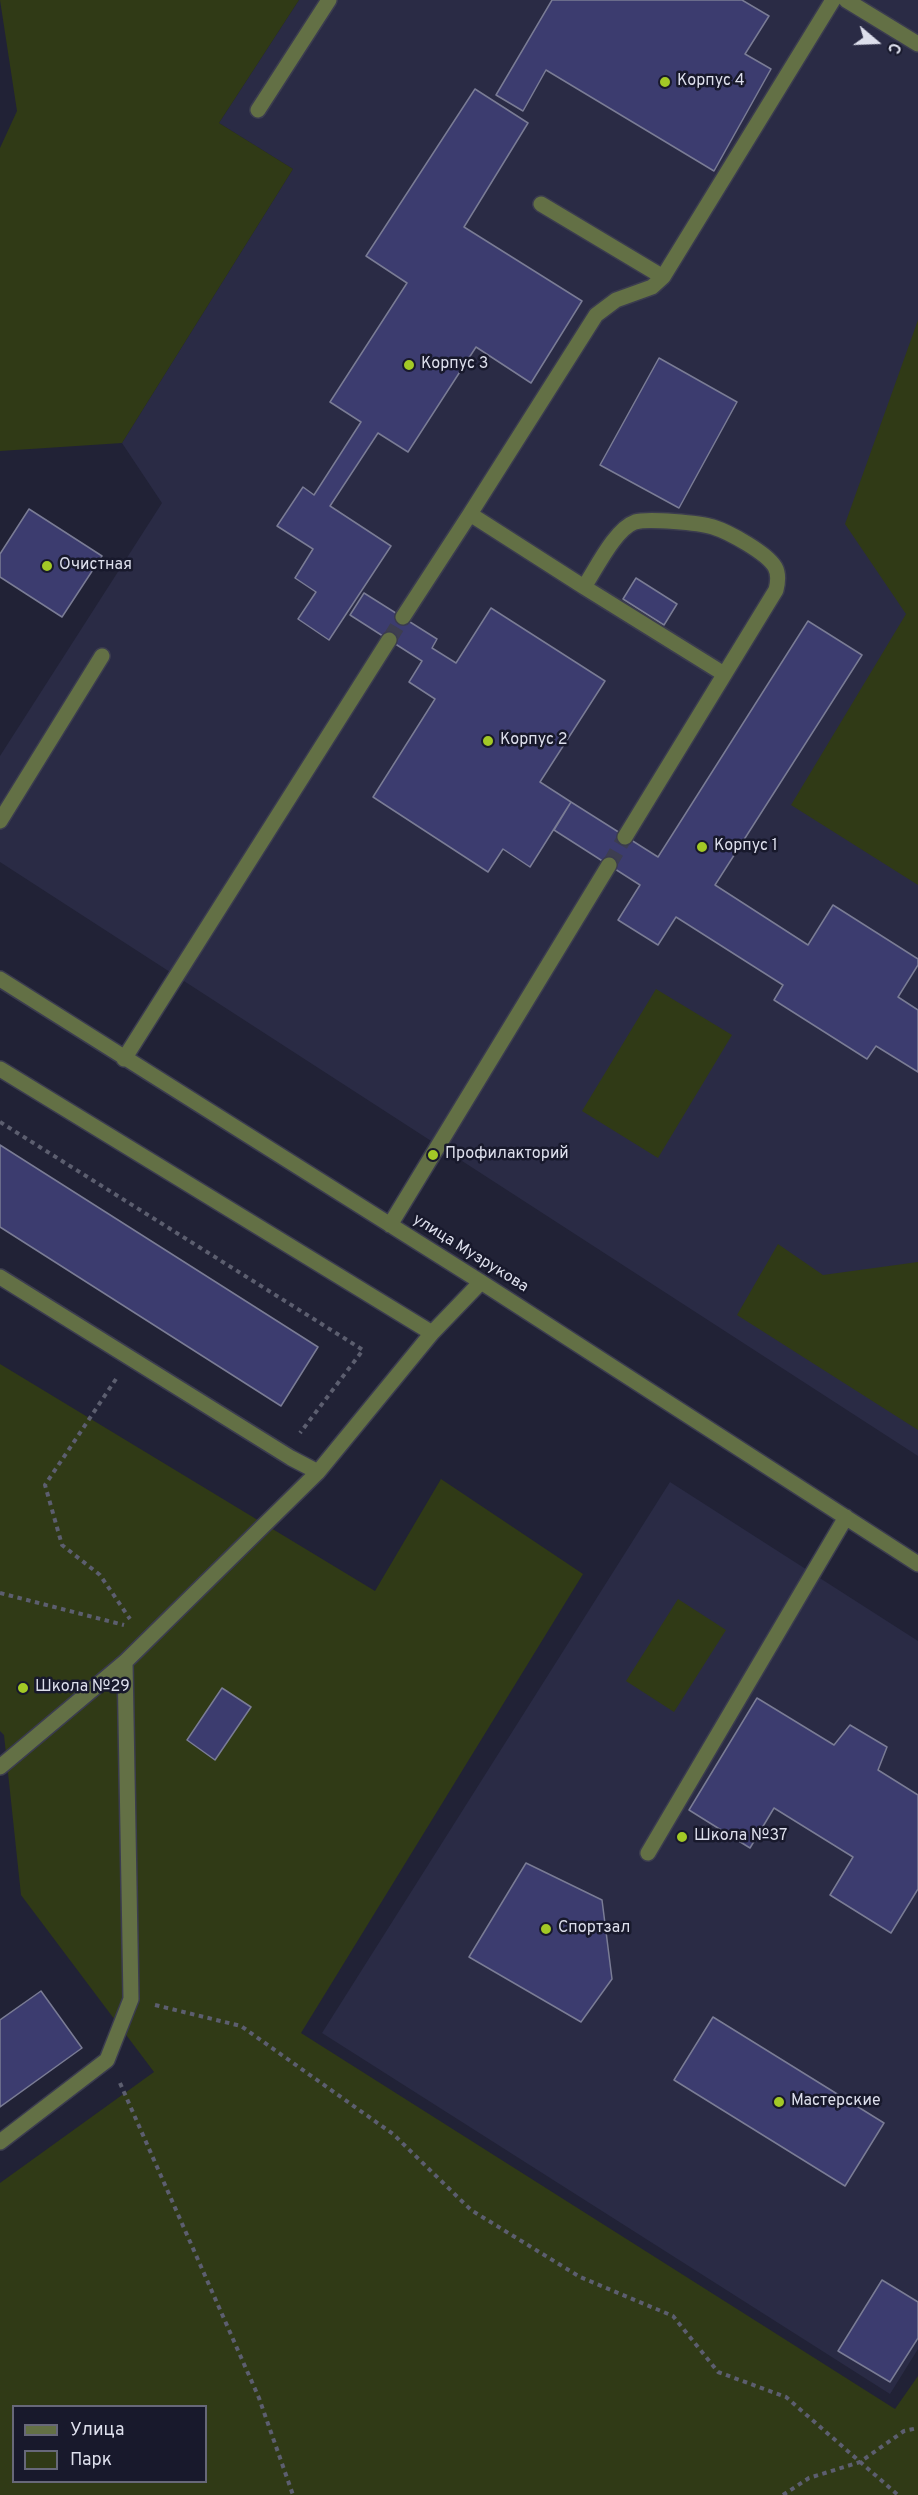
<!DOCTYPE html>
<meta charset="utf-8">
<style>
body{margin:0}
#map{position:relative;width:918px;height:2495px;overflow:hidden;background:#212236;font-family:Overpass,sans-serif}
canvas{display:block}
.legend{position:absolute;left:12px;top:2405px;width:195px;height:78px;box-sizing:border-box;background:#18192c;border:2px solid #676879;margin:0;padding:8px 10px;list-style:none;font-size:18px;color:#dddfec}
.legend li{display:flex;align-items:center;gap:12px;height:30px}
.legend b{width:30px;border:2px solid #676879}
.north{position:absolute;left:846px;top:12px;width:60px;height:60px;-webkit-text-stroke:4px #18192c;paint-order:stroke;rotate:109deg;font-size:16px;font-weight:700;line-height:24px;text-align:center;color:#dddfec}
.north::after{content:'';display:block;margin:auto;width:21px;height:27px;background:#dddfec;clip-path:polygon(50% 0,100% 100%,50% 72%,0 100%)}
</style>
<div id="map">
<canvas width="918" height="2495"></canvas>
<ul class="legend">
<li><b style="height:8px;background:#637045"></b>Улица</li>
<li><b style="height:16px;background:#303a16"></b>Парк</li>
</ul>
<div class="north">С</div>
</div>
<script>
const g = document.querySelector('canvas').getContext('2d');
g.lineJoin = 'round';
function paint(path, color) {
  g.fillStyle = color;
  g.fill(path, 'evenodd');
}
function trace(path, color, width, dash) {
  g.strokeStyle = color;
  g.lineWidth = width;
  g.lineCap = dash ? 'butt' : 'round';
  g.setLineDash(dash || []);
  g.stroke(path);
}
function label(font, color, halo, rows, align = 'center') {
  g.font = font + ' Overpass,sans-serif';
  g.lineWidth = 5;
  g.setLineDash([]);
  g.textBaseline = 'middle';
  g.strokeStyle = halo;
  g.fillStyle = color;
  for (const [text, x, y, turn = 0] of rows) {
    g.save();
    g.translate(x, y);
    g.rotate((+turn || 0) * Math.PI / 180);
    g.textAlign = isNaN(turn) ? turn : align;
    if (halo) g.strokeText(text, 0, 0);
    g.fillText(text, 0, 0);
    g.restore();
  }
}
paint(new Path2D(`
 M 299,0 L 918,0 L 918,1456 L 0,862 L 0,756 L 162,503 L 122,443 L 293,169 L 219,123 Z
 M 670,1482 L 918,1641 L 918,2349 L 890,2394 L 322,2033 Z`), '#2a2b45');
paint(new Path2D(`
 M 0,0 L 299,0 L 219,123 L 293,169 L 122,443 L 0,451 L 0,148 L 17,111 Z
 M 918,320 L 918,885 L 791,805 L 906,614 L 845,524 Z
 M 656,989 L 732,1035 L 658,1158 L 582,1111 Z
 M 778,1244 L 823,1275 L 918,1262 L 918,1430 L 737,1315 Z
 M 0,1364 L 375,1591 L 441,1479 L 583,1574 L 301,2033 L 895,2409 L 918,2376 L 918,2495 L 0,2495 L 0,2183 L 154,2072 L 21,1895 L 4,1735 L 0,1731 ZM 14,2406 L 206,2406 L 206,2482 L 14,2482 Z
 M 678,1599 L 726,1630 L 674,1712 L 626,1681 Z`), '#303a16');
const building = new Path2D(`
 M 552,0 L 742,0 L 769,16 L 745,54 L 771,69 L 714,171 L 546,70 L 523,111 L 496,95 Z
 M 475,89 L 528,123 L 464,227 L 582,301 L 531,383 L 476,347 L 408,452 L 378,433 L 330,506 L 391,546 L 329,640 L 298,619 L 316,592 L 295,578 L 313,549 L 277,526 L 303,487 L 314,495 L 361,422 L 330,402 L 407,283 L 366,256 Z
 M 659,358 L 737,402 L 679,508 L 600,465 Z
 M 29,509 L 102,556 L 62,617 L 0,577 L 0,554 Z
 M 636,578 L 677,604 L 664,625 L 623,599 Z
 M 364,593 L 437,639 L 432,648 L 456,663 L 491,608 L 605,681 L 540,782 L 571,802 L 530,867 L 503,849 L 488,872 L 373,797 L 435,699 L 409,682 L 422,661 L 350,615 Z
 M 808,621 L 862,655 L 715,885 L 808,945 L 833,905 L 918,959 L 918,965 L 898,997 L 918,1010 L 918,1072 L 876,1046 L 867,1059 L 774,1000 L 783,985 L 676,917 L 658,945 L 618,920 L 640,885 L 554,830 L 571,802 L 658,857 Z
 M 0,1145 L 318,1347 L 281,1406 L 0,1227 Z
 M 222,1688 L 251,1707 L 215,1760 L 187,1740 Z
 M 757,1698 L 834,1745 L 850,1725 L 887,1747 L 878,1770 L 918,1795 L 918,1889 L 891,1933 L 830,1895 L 853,1857 L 774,1808 L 750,1848 L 689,1810 Z
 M 526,1863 L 602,1900 L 612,1979 L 581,2022 L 469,1957 Z
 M 41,1991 L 82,2048 L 0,2107 L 0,2020 Z
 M 713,2017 L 884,2123 L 845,2186 L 674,2080 Z
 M 882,2280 L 918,2302 L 918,2338 L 890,2382 L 838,2351 Z`);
paint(building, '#3c3c6f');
trace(building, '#7a7c95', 1.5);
trace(new Path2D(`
 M 389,640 L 403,617
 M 609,865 L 625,837`), '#3d3e51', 15, [15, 8]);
const minor = new Path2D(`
 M 846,0 L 918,44
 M 258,110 L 329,0
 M 663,277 L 833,0
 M 470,514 L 596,315 L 616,300 L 652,287 L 663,277 L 541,204
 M 584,587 L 724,674
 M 403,617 L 470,514 L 584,587 C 596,569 615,529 635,522 C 648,518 700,523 713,527 C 729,532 767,553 775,567 C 779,574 778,582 776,590 L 625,837
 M 0,821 L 102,656
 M 0,979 L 481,1282 L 918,1564
 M 124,1059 L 389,640
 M 0,1069 L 432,1333
 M 390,1225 L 609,865
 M 0,1277 L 291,1458 L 318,1472
 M 0,1767 L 125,1662 L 318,1472 L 432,1333 L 481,1282
 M 648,1853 L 846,1517
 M 0,2142 L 107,2060 L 131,1999 L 125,1662`);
trace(minor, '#3b3c4f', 18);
trace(new Path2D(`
 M 0,1122 L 363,1350 L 300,1433
 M 116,1379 L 45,1485 L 62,1545 L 100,1575 L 130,1619
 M 0,1593 L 124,1625
 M 155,2005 L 241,2026 L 393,2134 L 471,2210 L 580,2277 L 673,2316 L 718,2372 L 786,2397 L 898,2495
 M 120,2083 L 259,2398 L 293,2495
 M 783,2495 L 809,2478 L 860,2462 L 904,2431 L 918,2428`), '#5c5e6f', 4, [4.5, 4.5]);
trace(minor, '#637045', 15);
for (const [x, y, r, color] of [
 [665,82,6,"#a3c926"],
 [409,365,6,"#a3c926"],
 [47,566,6,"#a3c926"],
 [488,741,6,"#a3c926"],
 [702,847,6,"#a3c926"],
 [433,1155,6,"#a3c926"],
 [23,1688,6,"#a3c926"],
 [682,1837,6,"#a3c926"],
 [546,1929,6,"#a3c926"],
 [779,2102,6,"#a3c926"]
]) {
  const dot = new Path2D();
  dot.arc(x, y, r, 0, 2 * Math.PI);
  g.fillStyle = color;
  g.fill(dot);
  trace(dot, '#18192c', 2);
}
label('16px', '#dddfec', '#18192c', [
 ["Корпус 4",677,82],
 ["Корпус 3",421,365],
 ["Очистная",59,566],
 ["Корпус 2",500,741],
 ["Корпус 1",714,847],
 ["Профилакторий",445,1155],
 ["Школа №29",35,1688],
 ["Школа №37",694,1837],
 ["Спортзал",558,1929],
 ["Мастерские",791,2102]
], 'left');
label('16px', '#dddfec', '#18192c', [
 ["улица Музрукова",470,1254,32]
]);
</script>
